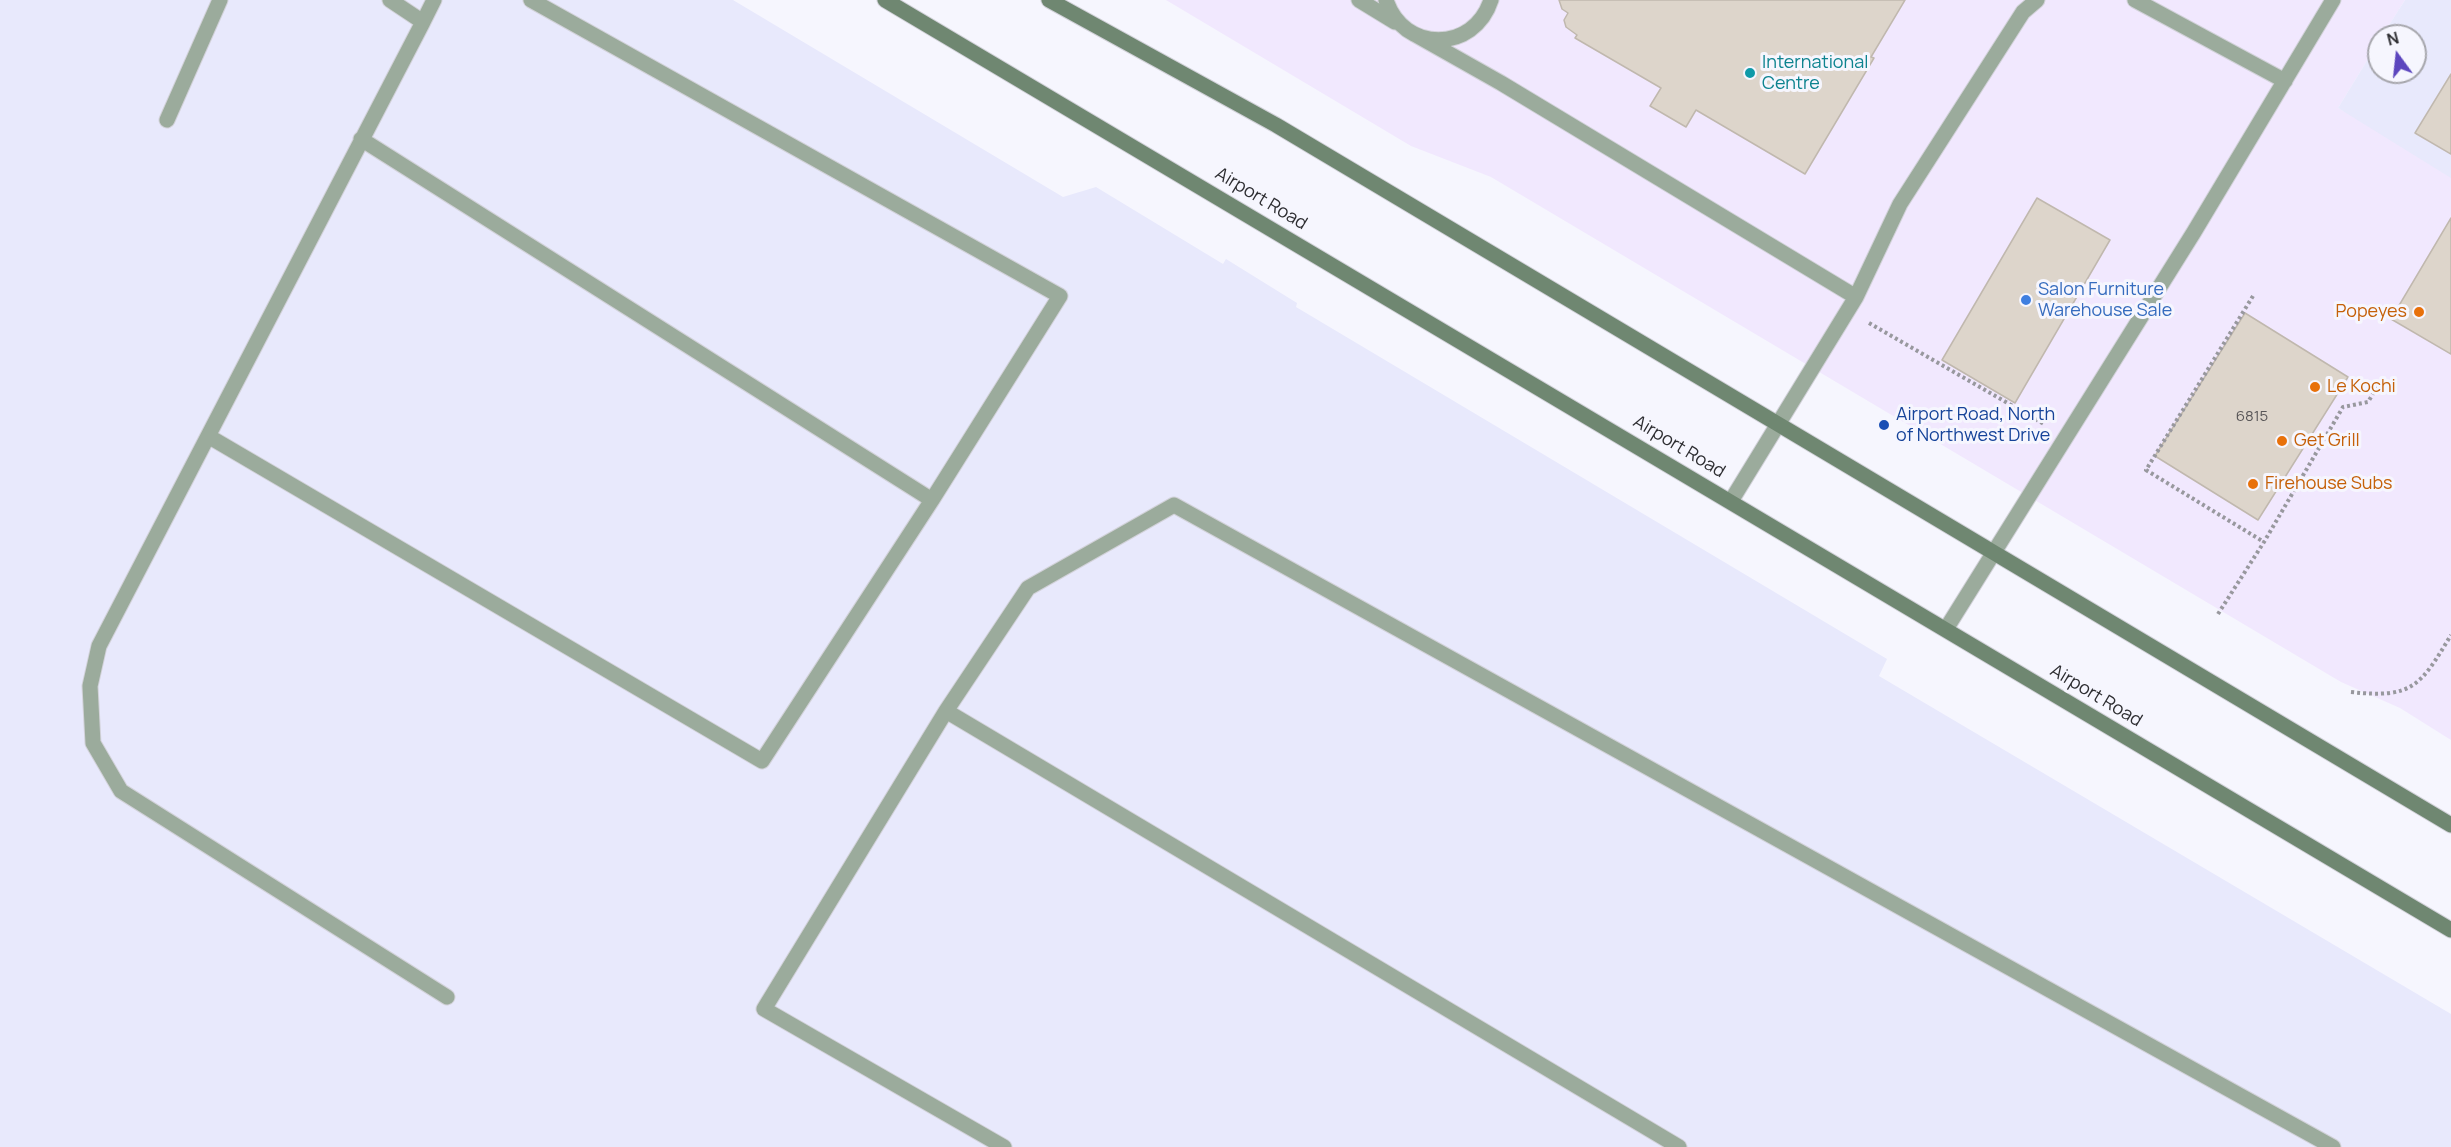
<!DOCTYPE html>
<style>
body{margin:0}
#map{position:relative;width:2451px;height:1147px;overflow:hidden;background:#f6f6fe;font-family:Manrope,sans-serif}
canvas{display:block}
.north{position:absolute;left:2367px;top:24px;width:60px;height:60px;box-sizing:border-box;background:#f6f6fe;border:2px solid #a6a6ac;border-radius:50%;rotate:345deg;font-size:16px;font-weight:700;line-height:24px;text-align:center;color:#2d2d31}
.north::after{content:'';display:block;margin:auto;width:21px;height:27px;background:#5c46be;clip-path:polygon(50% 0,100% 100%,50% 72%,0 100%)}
</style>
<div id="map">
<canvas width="2451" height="1147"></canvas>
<div class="north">N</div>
</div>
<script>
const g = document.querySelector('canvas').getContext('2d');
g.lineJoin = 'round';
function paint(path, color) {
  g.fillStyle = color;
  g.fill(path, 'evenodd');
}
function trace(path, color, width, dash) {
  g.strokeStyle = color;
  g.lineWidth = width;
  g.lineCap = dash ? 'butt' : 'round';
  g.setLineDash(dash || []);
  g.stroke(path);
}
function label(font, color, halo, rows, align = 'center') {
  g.font = font + ' Manrope,sans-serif';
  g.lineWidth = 6;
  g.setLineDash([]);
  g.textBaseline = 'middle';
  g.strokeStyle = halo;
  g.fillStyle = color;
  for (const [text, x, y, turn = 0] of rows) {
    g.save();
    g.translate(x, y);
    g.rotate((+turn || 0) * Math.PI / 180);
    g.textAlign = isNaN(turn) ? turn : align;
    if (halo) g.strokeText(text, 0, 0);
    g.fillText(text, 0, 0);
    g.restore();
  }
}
paint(new Path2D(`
 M 1166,0 L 2405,0 L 2382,36 L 2379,36 L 2379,41 L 2338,108 L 2451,169 L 2451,740 L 2400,708 L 2341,682 L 1491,177 L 1411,146 Z`), '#f1e8fe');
paint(new Path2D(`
 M 0,0 L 733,0 L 1063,197 L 1096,187 L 1223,264 L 1226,259 L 1297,303 L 1296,307 L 1887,659 L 1879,676 L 2451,1014 L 2451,1147 L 0,1147 Z
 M 2405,0 L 2451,0 L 2451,178 L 2338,108 L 2379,41 L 2379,72 L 2415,72 L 2415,36 L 2382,36 Z`), '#e8e9fc');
const building = new Path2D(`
 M 1559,0 L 1905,0 L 1871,57 L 1874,58 L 1805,174 L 1696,110 L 1686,127 L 1650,106 L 1661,88 L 1575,38 L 1577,35 L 1566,27 L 1564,20 L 1568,13 L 1562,9 Z
 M 2451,74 L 2451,154 L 2415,133 Z
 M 2037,198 L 2110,240 L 2015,403 L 1942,360 Z
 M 2451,218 L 2451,354 L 2391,319 Z
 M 2245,313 L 2348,377 L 2258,520 L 2155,456 Z`);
paint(building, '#ddd5cb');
trace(building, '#c0b8ae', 1.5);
const lane = new Path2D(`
 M 390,0 L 423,22 L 99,646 L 90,686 L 93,743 L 121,791 L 447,997
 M 531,0 L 1060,296 L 932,500
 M 1359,0 L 1395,22
 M 1386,0 C 1403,53 1474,53 1491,0
 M 2135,0 L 2285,81
 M 423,22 L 434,0
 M 1416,35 L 1501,83 L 1856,297 L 1900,204 L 2023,12 L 2037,0
 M 167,120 L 220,0
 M 208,436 L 762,761 L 932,500 L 361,139
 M 1731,501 L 1856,297
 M 1946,629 L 2194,232 L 2333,0
 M 946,711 L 1028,588 L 1174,505 L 2333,1147
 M 1004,1147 L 764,1009 L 946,711 L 1679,1147`);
const secondary = new Path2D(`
 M 885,0 L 2451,930
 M 1049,0 L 1276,125 L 2451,825`);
trace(lane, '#d2d2d9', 17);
trace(secondary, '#d2d2d9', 17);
trace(new Path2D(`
 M 2253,296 L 2146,470 L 2264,542
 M 1869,323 L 2044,424
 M 2218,614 L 2264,542 L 2343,407 L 2368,402 L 2380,382
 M 2351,692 C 2413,699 2421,685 2451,635`), '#98989e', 4, [3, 3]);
trace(lane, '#9bab9c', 15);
trace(secondary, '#6f8771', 15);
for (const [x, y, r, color] of [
 [1750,73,6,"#0f9aa8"],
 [2026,300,6,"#3f7fe0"],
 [2419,312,6,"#e8710a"],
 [2315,387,6,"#e8710a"],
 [1884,425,6,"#1a4fb4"],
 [2282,441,6,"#e8710a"],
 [2253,484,6,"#e8710a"]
]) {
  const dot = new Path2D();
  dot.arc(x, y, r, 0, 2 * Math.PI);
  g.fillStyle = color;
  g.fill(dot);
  trace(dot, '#f6f6fe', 2);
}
label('15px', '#595758', null, [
 ["6815",2252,417]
]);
label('18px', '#0d838f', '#f6f6fe', [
 ["International",1762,63],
 ["Centre",1762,84]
], 'left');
label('18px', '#2d2d31', '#f6f6fe', [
 ["Airport Road",1261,199,31],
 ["Airport Road",1679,447,31],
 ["Airport Road",2096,696,31]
]);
label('18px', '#366cbe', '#f6f6fe', [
 ["Salon Furniture",2038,290],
 ["Warehouse Sale",2038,311]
], 'left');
label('18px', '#c56008', '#f6f6fe', [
 ["Popeyes",2407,312,"right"],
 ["Le Kochi",2327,387],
 ["Get Grill",2294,441],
 ["Firehouse Subs",2265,484]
], 'left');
label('18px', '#164399', '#f6f6fe', [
 ["Airport Road, North",1896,415],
 ["of Northwest Drive",1896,436]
], 'left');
</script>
